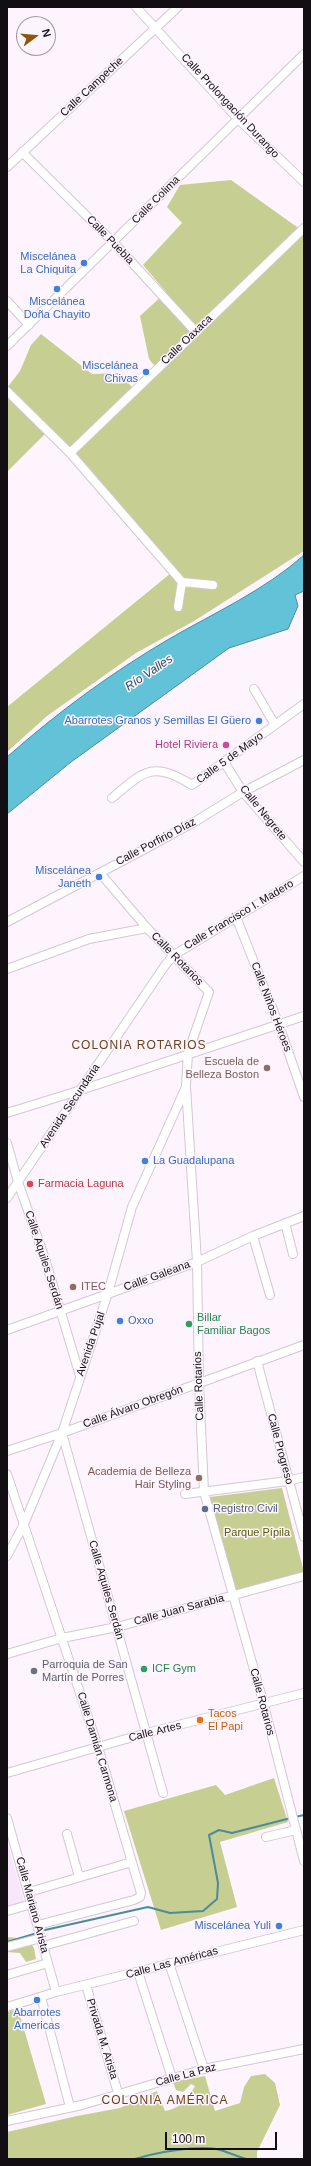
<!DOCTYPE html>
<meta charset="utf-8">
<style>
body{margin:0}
#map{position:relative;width:311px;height:2166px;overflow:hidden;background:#fef4fe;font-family:Arial,sans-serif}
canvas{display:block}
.frame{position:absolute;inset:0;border:8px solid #120e13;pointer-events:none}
.north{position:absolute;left:16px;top:16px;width:40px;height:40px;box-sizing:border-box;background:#fef4fe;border:1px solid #a098a0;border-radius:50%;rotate:74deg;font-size:11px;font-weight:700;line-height:16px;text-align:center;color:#120e13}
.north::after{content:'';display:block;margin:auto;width:14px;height:18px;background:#8e550f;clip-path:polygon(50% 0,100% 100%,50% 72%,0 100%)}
.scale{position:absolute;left:165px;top:2132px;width:112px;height:18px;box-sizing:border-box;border:2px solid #120e13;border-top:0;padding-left:5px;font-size:12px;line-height:14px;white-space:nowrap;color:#120e13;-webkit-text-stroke:3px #fef4fe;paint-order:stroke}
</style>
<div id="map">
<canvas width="311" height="2166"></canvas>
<div class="frame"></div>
<div class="north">N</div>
<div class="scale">100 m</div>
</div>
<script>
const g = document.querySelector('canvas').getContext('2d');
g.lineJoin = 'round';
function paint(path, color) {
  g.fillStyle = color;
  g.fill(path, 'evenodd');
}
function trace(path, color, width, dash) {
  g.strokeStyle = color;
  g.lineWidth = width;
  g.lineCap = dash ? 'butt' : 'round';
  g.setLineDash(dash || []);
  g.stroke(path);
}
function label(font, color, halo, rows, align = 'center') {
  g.font = font + ' Arial,sans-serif';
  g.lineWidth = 3;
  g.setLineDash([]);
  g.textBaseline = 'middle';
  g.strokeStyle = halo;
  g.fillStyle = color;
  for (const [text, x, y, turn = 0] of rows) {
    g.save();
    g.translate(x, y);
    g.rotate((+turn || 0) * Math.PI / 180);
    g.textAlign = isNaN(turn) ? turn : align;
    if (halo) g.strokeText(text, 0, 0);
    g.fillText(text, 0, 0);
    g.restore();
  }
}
paint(new Path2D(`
 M 7,1842 L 24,1902 L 7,1907 Z`), '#f8e6fa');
paint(new Path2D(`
 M 231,180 L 304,232 L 304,551 L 194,621 L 136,653 L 47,716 L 7,752 L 7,707 L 171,573 L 47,432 L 7,472 L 7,388 L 20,371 L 31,345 L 41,334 L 92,374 L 120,373 L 136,392 L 158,370 L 149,359 L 140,316 L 166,292 L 143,265 L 182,223 L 167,207 L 180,185 Z
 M 282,1488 L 304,1572 L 236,1590 L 210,1497 Z
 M 274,1778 L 288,1822 L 220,1842 L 237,1907 L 161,1930 L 124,1811 L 216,1785 L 225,1795 Z
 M 7,1937 L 28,1939 L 34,1948 L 36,1959 L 26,1962 L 20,1953 L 7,1952 Z
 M 18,2009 L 46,2104 L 7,2115 L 7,2012 Z
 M 265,2074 L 275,2083 L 280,2105 L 257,2152 L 257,2159 L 7,2159 L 7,2132 L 77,2116 L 120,2108 L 157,2091 L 165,2111 C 181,2108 187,2100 195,2086 L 191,2084 L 183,2092 L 176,2090 L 173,2082 L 205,2076 L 215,2111 L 240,2103 L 244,2087 L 251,2076 Z`), '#c7ce91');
const water = new Path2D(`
 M 304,555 L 304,591 L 295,595 L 298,606 L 288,629 L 229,648 L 71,762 L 7,814 L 7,757 C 58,712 111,673 169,639 C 214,613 265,590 304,555 Z`);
paint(water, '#62c2d7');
trace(water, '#4a8c9c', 1);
trace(new Path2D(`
 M 295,1817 L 304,1815
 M 45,1930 L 148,1907 L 170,1913 L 203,1911 L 217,1899 L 218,1883 L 209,1835 L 219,1830 L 232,1833 L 291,1818
 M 7,1942 L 34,1934
 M 135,2159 C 154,2153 197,2145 216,2149 C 226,2151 236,2156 246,2159`), '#4a8c9c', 2);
const minor = new Path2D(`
 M 136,7 L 238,119 L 304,182
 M 22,152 L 113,242 L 195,331
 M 7,167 L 178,7
 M 7,301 L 29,325
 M 7,346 L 304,54
 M 7,391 L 70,453 L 182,582 L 213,585
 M 70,453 L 304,228
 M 178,607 L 182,582
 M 254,689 L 275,725
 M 224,762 L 243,792 L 304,862
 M 112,798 C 145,770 153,761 192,785 L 304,704
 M 100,873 L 147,928 L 209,992 L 188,1053 L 186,1086 L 197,1262 L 199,1383 L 204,1492 L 264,1705 L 304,1861
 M 236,917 L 279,1025 L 304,1097
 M 7,922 L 145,849 L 196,821 L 243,792 L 304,760
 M 7,969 L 89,939 L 147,928
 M 7,1113 L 81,1090 L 304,1016
 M 7,1143 L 18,1182 L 45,1259 L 80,1376
 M 7,1198 L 166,964 L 174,955 L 304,876
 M 285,1223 L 293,1254
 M 253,1236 L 270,1295
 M 7,1330 L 197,1262 L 253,1236 L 304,1216
 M 257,1361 L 304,1537
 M 62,1433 L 163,1793
 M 7,1451 L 62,1433 L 304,1345
 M 7,1474 L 98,1747 L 141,1893 L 140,1897 L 134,1900 L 38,1925
 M 185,1494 L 288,1481 L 304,1477
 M 7,1556 L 24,1524 L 62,1433 L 108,1293 L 132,1207 L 186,1087
 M 7,1654 L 62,1638 L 117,1627 L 304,1576
 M 7,1773 L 147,1733 L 304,1693
 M 7,1818 L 56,1992
 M 67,1834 L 79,1877
 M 266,1837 L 296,1830
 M 29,1892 L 132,1862
 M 7,1911 L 32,1904
 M 43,1946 L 134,1921
 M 7,1947 L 41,1938
 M 169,1963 L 204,2069
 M 138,1972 L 172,2078
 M 7,1975 L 48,1963
 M 86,1985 L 118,2093
 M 41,1997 L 70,2107
 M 7,2007 L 56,1992 L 304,1930
 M 7,2121 L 82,2105 L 204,2069 L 304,2049`);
trace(minor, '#d3c7d4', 10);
trace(minor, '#fff', 8);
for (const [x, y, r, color] of [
 [84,263,4,"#3f7fe0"],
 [57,289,4,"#3f7fe0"],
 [146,372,4,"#3f7fe0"],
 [259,721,4,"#3f7fe0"],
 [226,745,4,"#d1479c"],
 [99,877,4,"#3f7fe0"],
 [267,1068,4,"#8d6e63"],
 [145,1161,4,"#3f7fe0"],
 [30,1184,4,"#e0444e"],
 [73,1287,4,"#8d6e63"],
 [120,1321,4,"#3f7fe0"],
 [189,1324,4,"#2e9e5b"],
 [199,1478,4,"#8d6e63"],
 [205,1509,4,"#5c6f8a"],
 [144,1669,4,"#2e9e5b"],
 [34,1671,4,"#6b7280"],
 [200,1720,4,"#e8710a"],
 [279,1926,4,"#3f7fe0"],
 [37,2000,4,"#3f7fe0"]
]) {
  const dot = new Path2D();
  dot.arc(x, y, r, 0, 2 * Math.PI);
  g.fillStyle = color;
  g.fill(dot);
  trace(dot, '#fef4fe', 1.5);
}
label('11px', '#120e13', '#fef4fe', [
 ["Calle Campeche",92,87,-43],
 ["Calle Prolongación Durango",230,106,47],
 ["Calle Colima",156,200,-45],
 ["Calle Puebla",110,240,46],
 ["Calle Oaxaca",187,340,-44],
 ["Calle 5 de Mayo",230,758,-36],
 ["Calle Negrete",263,813,51],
 ["Calle Porfirio Díaz",156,842,-28],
 ["Calle Francisco I. Madero",239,915,-31],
 ["Calle Rotarios",177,959,46],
 ["Calle Niños Héroes",271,1007,69],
 ["Avenida Secundaria",70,1106,-56],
 ["Calle Aquiles Serdán",44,1260,72],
 ["Calle Galeana",157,1276,-20],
 ["Avenida Pujal",91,1344,-71],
 ["Calle Rotarios",199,1386,-92],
 ["Calle Álvaro Obregón",133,1407,-20],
 ["Calle Progreso",280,1449,75],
 ["Calle Aquiles Serdán",106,1590,74],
 ["Calle Juan Sarabia",179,1610,-15],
 ["Calle Rotarios",262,1702,75],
 ["Calle Artes",155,1732,-14],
 ["Calle Damián Carmona",97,1747,73],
 ["Calle Mariano Arista",32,1905,75],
 ["Calle Las Américas",172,1963,-15],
 ["Privada M. Arista",102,2039,73],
 ["Calle La Paz",186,2075,-15]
]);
label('11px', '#366cbe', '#fef4fe', [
 ["Miscelánea",76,257],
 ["La Chiquita",76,270],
 ["Miscelánea",57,302,"center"],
 ["Doña Chayito",57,315,"center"],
 ["Miscelánea",138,366],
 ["Chivas",138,379],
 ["Abarrotes Granos y Semillas El Güero",251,721],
 ["Miscelánea",91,871],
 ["Janeth",91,884],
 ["La Guadalupana",153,1161,"left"],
 ["Oxxo",128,1321,"left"],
 ["Miscelánea Yuli",271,1926],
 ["Abarrotes",37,2013,"center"],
 ["Americas",37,2026,"center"]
], 'right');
label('11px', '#b23c85', '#fef4fe', [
 ["Hotel Riviera",218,745]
], 'right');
label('11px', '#785e54', '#fef4fe', [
 ["Escuela de",259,1062],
 ["Belleza Boston",259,1075],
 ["ITEC",81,1287,"left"],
 ["Academia de Belleza",191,1472],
 ["Hair Styling",191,1485]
], 'right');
label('11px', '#be3a42', '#fef4fe', [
 ["Farmacia Laguna",38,1184]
], 'left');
label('11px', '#27864d', '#fef4fe', [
 ["Billar",197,1318],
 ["Familiar Bagos",197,1331],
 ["ICF Gym",152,1669]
], 'left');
label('11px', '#4e5e75', '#fef4fe', [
 ["Registro Civil",213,1509]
], 'left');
label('11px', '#565b03', '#fef4fe', [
 ["Parque Pípila",257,1533]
]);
label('11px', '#5b616d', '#fef4fe', [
 ["Parroquia de San",42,1665],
 ["Martín de Porres",42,1678]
], 'left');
label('11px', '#c56008', '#fef4fe', [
 ["Tacos",208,1714],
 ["El Papi",208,1727]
], 'left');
label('italic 12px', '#26515a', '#fef4fe', [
 ["Río Valles",149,673,-34]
]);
g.letterSpacing = '1px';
label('12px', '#6b4317', '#fef4fe', [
 ["COLONIA ROTARIOS",139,1046],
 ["COLONIA AMÉRICA",165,2101]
]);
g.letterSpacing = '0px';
</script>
